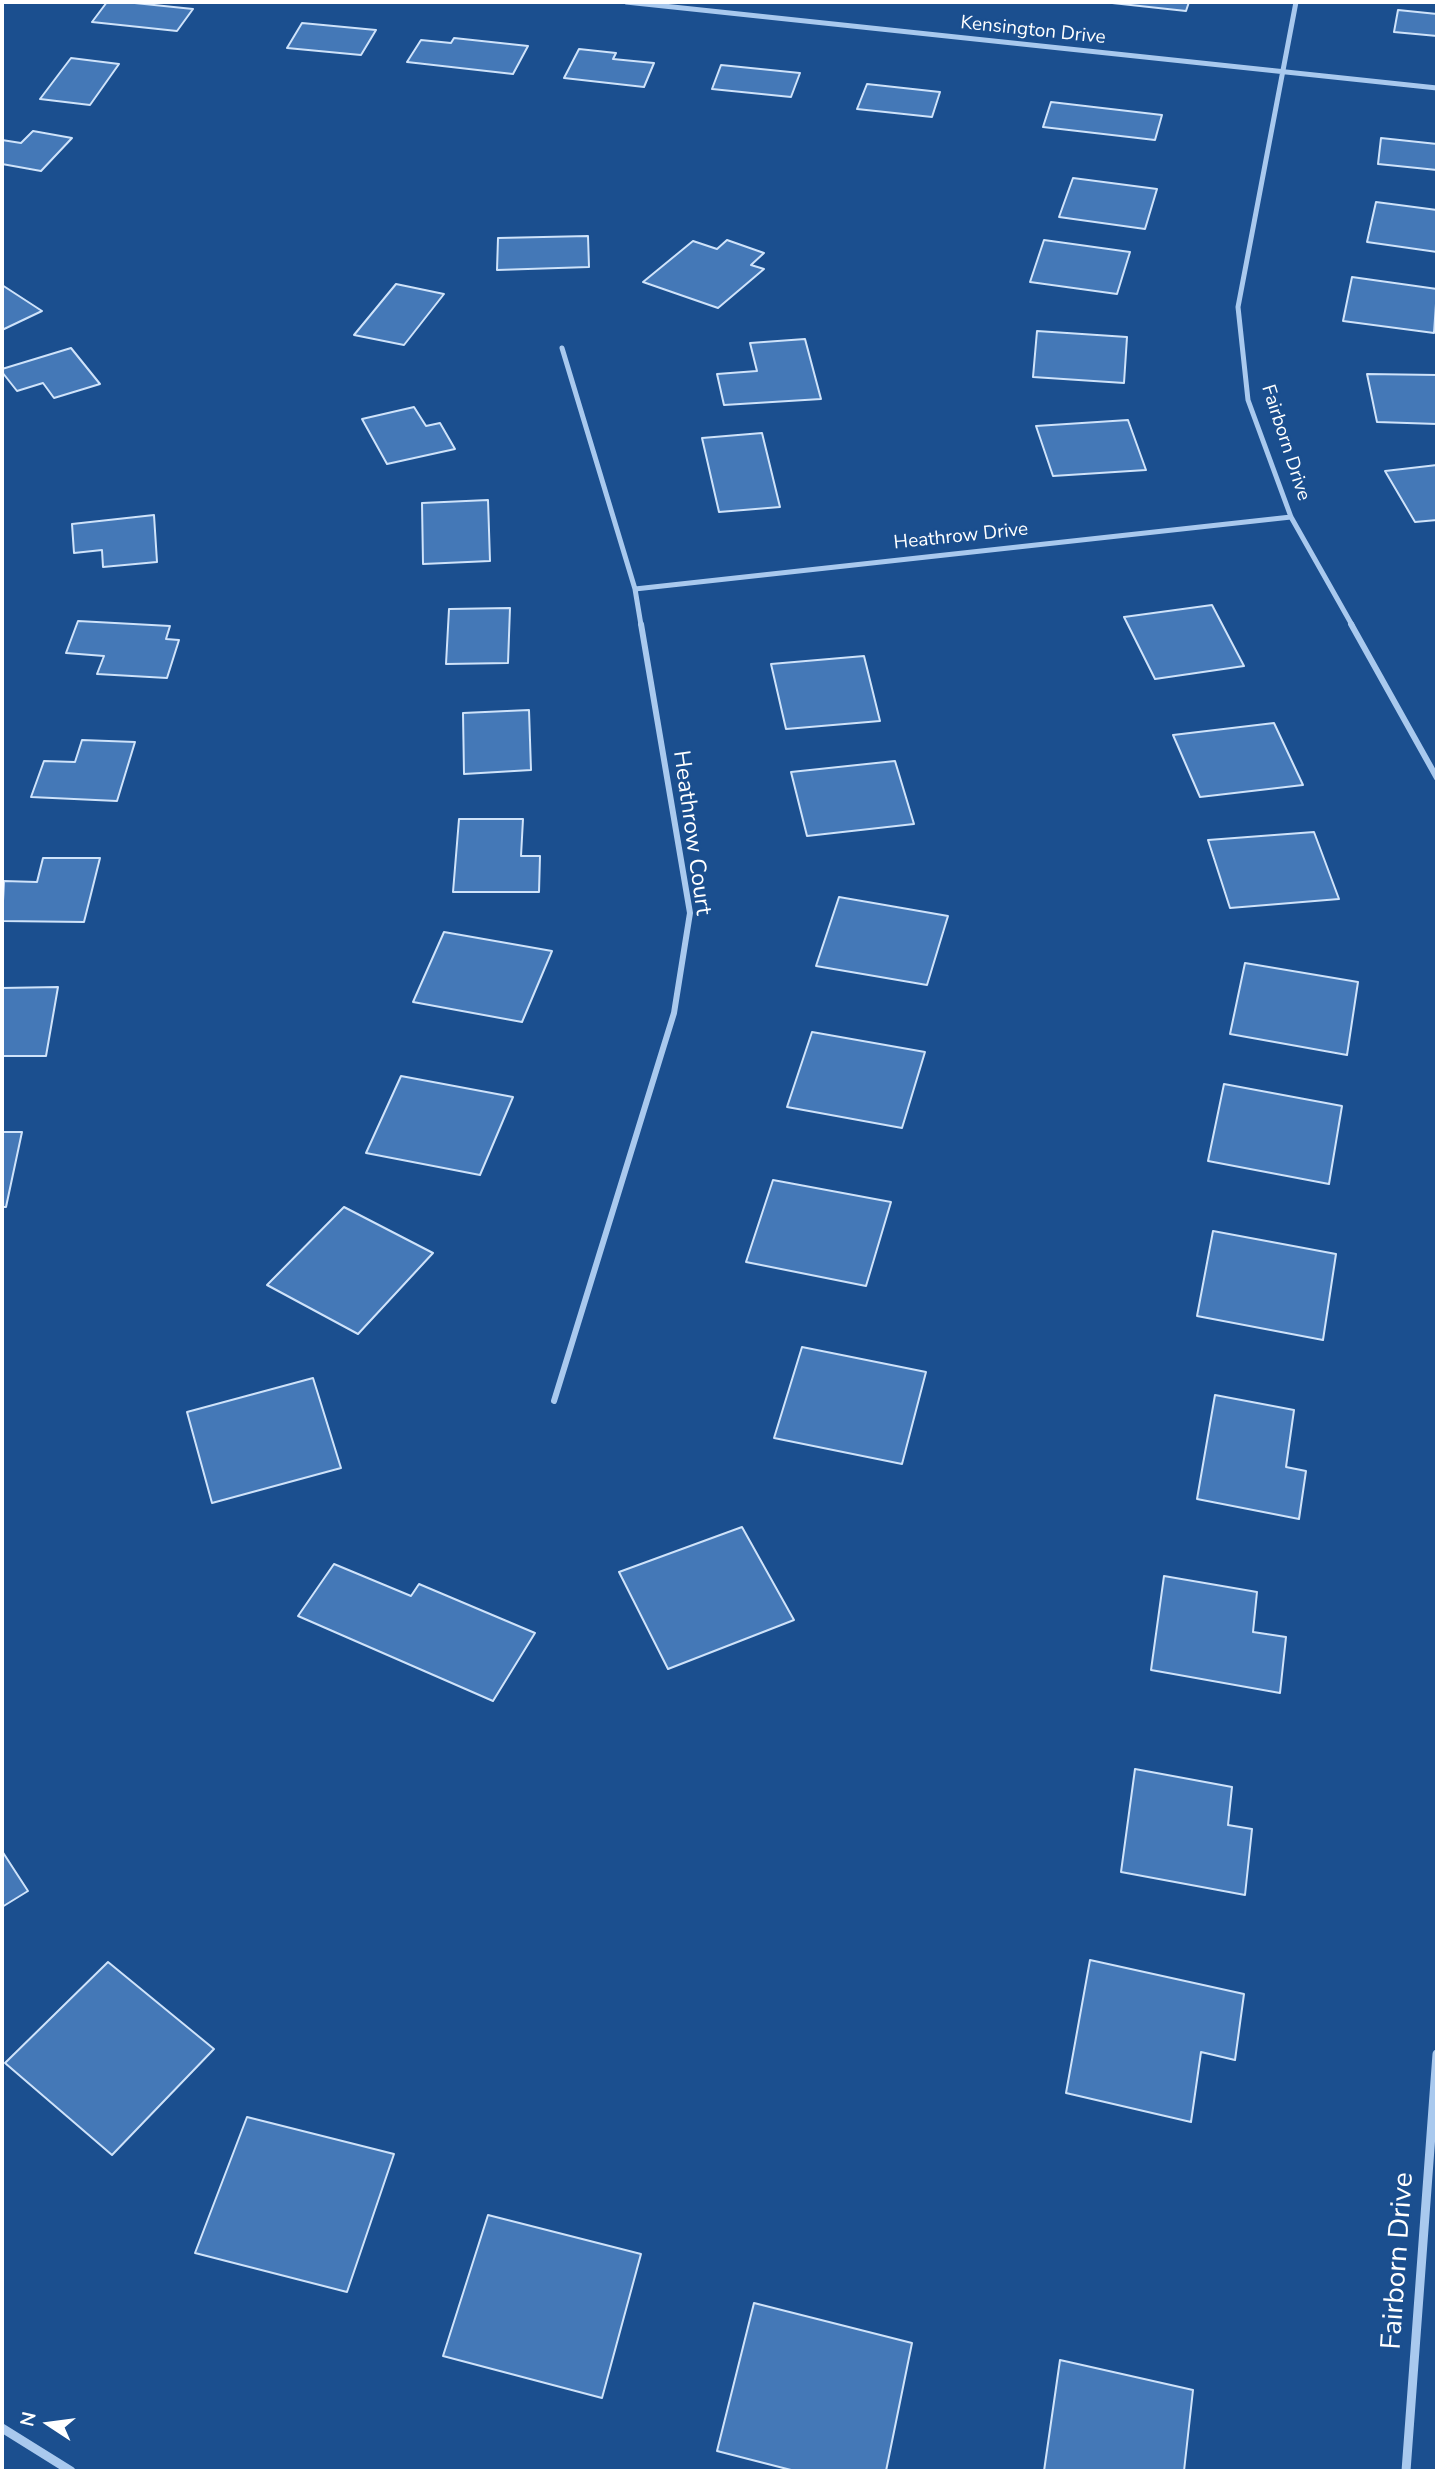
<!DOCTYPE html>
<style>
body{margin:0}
#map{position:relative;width:1439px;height:2473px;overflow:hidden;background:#1b4f8f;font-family:"Nunito Sans",sans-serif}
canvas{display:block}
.frame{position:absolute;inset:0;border:4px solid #fff;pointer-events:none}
.north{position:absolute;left:14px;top:2389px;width:70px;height:70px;-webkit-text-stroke:5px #1b4f8f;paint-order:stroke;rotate:283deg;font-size:19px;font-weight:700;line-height:28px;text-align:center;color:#fff}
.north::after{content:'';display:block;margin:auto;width:24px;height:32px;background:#fff;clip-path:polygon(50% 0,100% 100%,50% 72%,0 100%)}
</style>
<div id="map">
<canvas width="1439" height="2473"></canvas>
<div class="frame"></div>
<div class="north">N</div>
</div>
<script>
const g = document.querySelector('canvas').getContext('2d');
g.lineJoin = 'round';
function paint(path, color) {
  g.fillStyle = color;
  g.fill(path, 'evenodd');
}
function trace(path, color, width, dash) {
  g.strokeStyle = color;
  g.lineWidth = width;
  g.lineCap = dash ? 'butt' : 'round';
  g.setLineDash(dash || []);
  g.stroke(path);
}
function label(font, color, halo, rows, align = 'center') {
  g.font = font + ' "Nunito Sans",sans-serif';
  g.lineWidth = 5;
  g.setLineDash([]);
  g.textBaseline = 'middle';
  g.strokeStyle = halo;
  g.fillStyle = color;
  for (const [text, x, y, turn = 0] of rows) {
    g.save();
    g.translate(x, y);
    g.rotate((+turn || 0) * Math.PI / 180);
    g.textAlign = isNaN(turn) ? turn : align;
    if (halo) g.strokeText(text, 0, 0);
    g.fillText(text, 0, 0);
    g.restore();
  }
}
const building = new Path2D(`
 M 107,2 L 125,2 L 193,9 L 177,31 L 92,22 Z
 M 1103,2 L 1189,2 L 1186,11 Z
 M 1398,10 L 1437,14 L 1437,36 L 1394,32 Z
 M 302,23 L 376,30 L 361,55 L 287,48 Z
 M 454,38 L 528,46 L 513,74 L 407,62 L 421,40 L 451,43 Z
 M 579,49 L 616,53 L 613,59 L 654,63 L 644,87 L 564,78 Z
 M 71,58 L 119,64 L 90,105 L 40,99 Z
 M 721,65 L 800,73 L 791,97 L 712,89 Z
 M 867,84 L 940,92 L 932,117 L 857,109 Z
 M 1051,102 L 1162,115 L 1155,140 L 1043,127 Z
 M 33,131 L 72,138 L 41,171 L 2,164 L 2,140 L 21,143 Z
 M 1381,138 L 1437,144 L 1437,170 L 1378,164 Z
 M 1073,178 L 1157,189 L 1145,229 L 1059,217 Z
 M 1376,202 L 1437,210 L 1437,252 L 1367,242 Z
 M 588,236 L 589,267 L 497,270 L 498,238 Z
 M 727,240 L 764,253 L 751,265 L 764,269 L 718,308 L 643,282 L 693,241 L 717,249 Z
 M 1044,240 L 1130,252 L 1117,294 L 1030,282 Z
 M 1352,277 L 1437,289 L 1434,333 L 1343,321 Z
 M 396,284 L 444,294 L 404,345 L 354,335 Z
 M 2,285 L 42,311 L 2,330 Z
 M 1037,331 L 1127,337 L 1124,383 L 1033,377 Z
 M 805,339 L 821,399 L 724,405 L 717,374 L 757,371 L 750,343 Z
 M 71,348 L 100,384 L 54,398 L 43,383 L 17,391 L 2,372 L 2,369 Z
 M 1367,374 L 1437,375 L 1437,424 L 1377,422 Z
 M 414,407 L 426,426 L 440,423 L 455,449 L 387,464 L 362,419 Z
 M 1128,420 L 1146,470 L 1053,476 L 1036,426 Z
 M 762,433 L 780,507 L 719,512 L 702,438 Z
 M 1437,465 L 1437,520 L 1415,522 L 1385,471 Z
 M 488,500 L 490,561 L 423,564 L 422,503 Z
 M 154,515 L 157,562 L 103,567 L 102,550 L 74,553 L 72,524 Z
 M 1212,605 L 1244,666 L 1155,679 L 1124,617 Z
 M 510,608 L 508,663 L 446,664 L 449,609 Z
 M 78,621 L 170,626 L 166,639 L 179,640 L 167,678 L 97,674 L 104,656 L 66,653 Z
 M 864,656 L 880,721 L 786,729 L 771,664 Z
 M 529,710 L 531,770 L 464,774 L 463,713 Z
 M 1274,723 L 1303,785 L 1200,797 L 1173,735 Z
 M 82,740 L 135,742 L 117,801 L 31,797 L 44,761 L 75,762 Z
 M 895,761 L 914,824 L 807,836 L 791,772 Z
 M 459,819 L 523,819 L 521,856 L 540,856 L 539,892 L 453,892 Z
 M 1314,832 L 1339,899 L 1230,908 L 1208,840 Z
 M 43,858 L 100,858 L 84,922 L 2,921 L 4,881 L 37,882 Z
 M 839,897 L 948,916 L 927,985 L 816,966 Z
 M 444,932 L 552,951 L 522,1022 L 413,1002 Z
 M 1245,963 L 1358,982 L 1347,1055 L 1230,1034 Z
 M 58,987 L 46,1056 L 2,1056 L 2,988 Z
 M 812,1032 L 925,1052 L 902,1128 L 787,1107 Z
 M 401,1076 L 513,1097 L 480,1175 L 366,1153 Z
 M 1224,1084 L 1342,1106 L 1329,1184 L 1208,1161 Z
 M 2,1132 L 22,1132 L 6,1207 L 2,1207 Z
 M 773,1180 L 891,1202 L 866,1286 L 746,1262 Z
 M 344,1207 L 433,1253 L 358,1334 L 267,1285 Z
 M 1213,1231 L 1336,1254 L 1323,1340 L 1197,1316 Z
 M 802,1347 L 926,1372 L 902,1464 L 774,1438 Z
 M 313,1378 L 341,1468 L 212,1503 L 187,1412 Z
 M 1215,1395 L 1294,1410 L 1286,1467 L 1306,1471 L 1299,1519 L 1197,1499 Z
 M 742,1527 L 794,1620 L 668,1669 L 619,1572 Z
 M 334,1564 L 411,1596 L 419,1584 L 535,1633 L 493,1701 L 298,1616 Z
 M 1164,1576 L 1257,1592 L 1253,1632 L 1286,1637 L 1280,1693 L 1151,1670 Z
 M 1135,1769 L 1232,1787 L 1228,1825 L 1252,1829 L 1245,1895 L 1121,1872 Z
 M 2,1851 L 28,1891 L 2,1907 Z
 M 1090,1960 L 1244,1994 L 1235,2060 L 1201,2052 L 1191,2122 L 1066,2093 Z
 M 108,1962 L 214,2049 L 112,2155 L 5,2063 Z
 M 247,2117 L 394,2154 L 347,2292 L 195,2253 Z
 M 488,2215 L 641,2254 L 602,2398 L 443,2356 Z
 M 754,2303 L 912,2343 L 886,2471 L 795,2471 L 717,2451 Z
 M 1060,2360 L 1193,2390 L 1184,2471 L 1044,2471 Z`);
paint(building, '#4478b7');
trace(building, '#cfe3fa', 2);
trace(new Path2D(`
 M 626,2 L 1437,88
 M 1296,2 L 1238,307 L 1248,400 L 1291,517 L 1352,625
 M 562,348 L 635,589 L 641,625
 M 635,589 L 1291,517`), '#a9c9ee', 5);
trace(new Path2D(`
 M 1351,624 L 1437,778
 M 554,1401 L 674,1013 L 690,913 L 641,624`), '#a9c9ee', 6);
trace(new Path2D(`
 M 2,2428 L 71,2471
 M 1406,2471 L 1437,2054`), '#a9c9ee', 9);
label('19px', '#fff', '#1b4f8f', [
 ["Kensington Drive",1033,31,6],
 ["Fairborn Drive",1285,443,72],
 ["Heathrow Drive",961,537,-6]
]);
label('23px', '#fff', '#1b4f8f', [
 ["Heathrow Court",691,833,82]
]);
label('28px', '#fff', '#1b4f8f', [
 ["Fairborn Drive",1399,2261,-86]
]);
</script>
